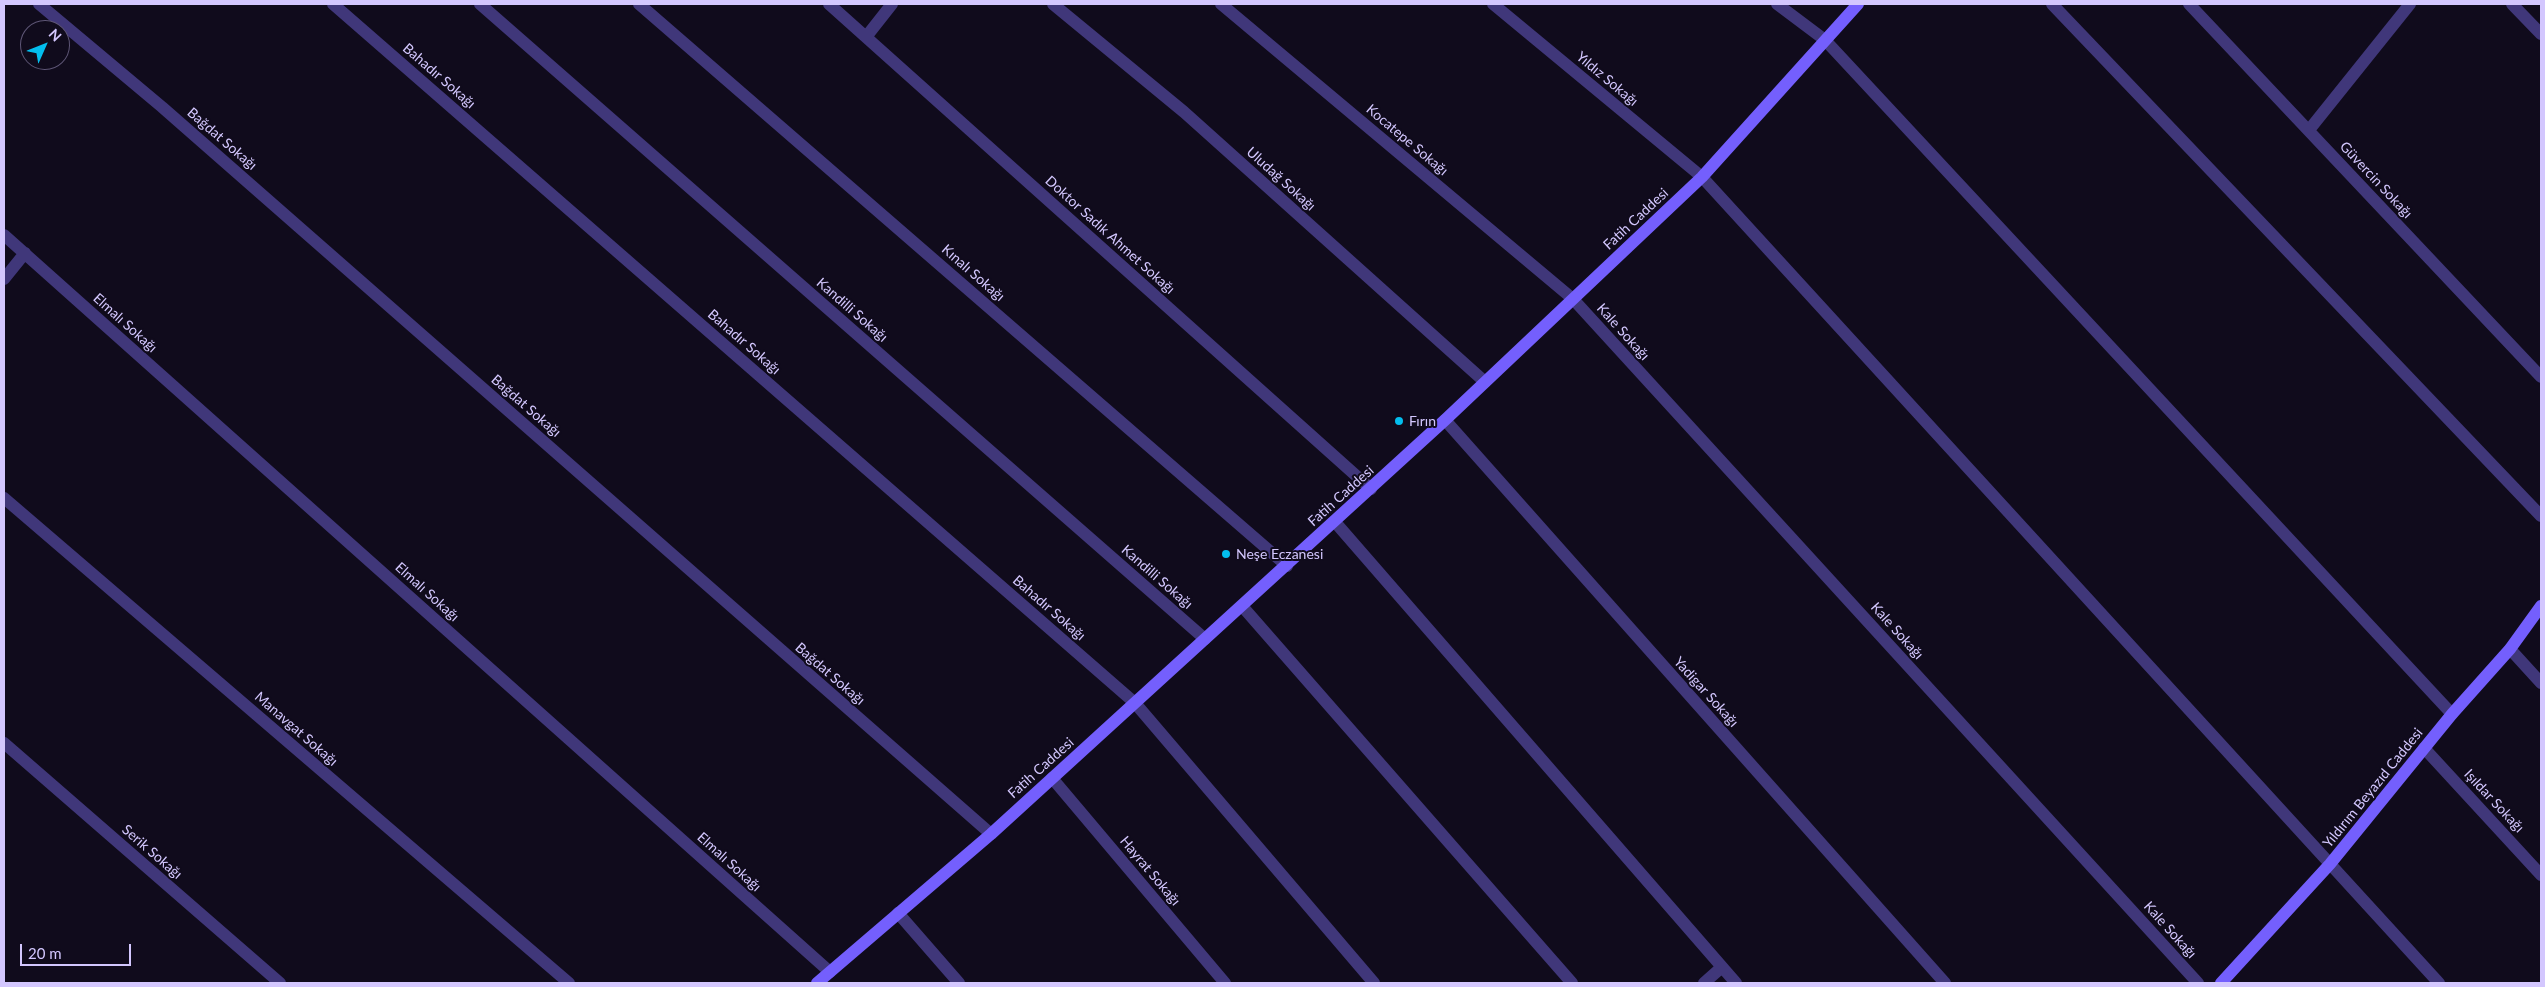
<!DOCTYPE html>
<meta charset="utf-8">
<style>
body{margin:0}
#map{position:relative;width:2545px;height:987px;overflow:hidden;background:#100b1c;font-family:Lato,sans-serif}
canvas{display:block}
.frame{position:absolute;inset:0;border:5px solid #d3c7fe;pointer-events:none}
.north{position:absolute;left:20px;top:20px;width:50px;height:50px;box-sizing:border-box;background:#100b1c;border:1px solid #5e5676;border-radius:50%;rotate:46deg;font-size:14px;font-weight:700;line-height:20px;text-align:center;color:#d3c7fe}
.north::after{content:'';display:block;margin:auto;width:18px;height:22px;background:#03beee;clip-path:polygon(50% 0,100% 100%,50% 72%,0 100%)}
.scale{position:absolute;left:20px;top:944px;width:111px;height:22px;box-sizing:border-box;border:2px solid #d3c7fe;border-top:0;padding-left:6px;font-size:15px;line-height:18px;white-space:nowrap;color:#d3c7fe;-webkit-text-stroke:4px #100b1c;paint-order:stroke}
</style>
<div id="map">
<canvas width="2545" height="987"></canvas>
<div class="frame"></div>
<div class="north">N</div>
<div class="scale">20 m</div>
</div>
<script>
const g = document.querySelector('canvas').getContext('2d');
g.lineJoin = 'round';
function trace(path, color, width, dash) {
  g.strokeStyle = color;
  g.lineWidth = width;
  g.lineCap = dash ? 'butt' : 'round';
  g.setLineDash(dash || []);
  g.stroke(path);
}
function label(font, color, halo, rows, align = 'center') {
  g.font = font + ' Lato,sans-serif';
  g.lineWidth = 4;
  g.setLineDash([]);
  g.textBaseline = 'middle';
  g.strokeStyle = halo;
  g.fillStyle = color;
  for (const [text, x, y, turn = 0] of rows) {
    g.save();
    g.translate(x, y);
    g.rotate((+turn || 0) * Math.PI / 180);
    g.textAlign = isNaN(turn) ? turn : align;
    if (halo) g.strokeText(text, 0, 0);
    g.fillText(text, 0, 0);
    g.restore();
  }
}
trace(new Path2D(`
 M 39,4 L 162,107 L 991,834
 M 333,4 L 1135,703 L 1374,983
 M 480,4 L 1205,639
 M 639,4 L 1287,566
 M 829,4 L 1371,489
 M 1053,4 L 1184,112 L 1485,382
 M 1221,4 L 1573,299 L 2198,983
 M 1493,4 L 1702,177 L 2439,983
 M 1777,4 L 1825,40 L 2452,714
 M 2052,4 L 2541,516
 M 2189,4 L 2541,377
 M 2512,4 L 2541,34
 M 866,37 L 892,4
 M 2309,130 L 2410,4
 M 4,235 L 830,972
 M 4,279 L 25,253
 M 1445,420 L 1945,983
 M 4,498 L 569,983
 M 1335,522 L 1736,983
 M 1242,606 L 1572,983
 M 2510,649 L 2541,683
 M 4,743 L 280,983
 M 2424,748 L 2541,875
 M 1052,778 L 1225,983
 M 898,913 L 959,983
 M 1704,983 L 1722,967`), '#40377a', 12);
trace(new Path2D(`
 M 817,983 L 991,834 L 1445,420 L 1702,177 L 1858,4
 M 2221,983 L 2330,864 L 2452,714 L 2510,649 L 2541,606`), '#745ffd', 12);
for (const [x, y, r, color] of [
 [1399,421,5,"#03beee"],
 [1226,554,5,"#03beee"]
]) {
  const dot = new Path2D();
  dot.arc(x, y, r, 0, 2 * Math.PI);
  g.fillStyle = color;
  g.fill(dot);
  trace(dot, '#100b1c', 2);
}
label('14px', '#d3c7fe', '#100b1c', [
 ["Bahadır Sokağı",439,76,41],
 ["Yıldız Sokağı",1607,79,40],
 ["Bağdat Sokağı",222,139,41],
 ["Kocatepe Sokağı",1407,140,40],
 ["Uludağ Sokağı",1281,179,42],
 ["Güvercin Sokağı",2376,180,47],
 ["Fatih Caddesi",1636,219,-43],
 ["Doktor Sadık Ahmet Sokağı",1110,235,42],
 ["Kınalı Sokağı",973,273,41],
 ["Kandilli Sokağı",852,310,41],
 ["Elmalı Sokağı",125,323,42],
 ["Kale Sokağı",1623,332,48],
 ["Bahadır Sokağı",744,342,41],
 ["Bağdat Sokağı",526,406,41],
 ["Fatih Caddesi",1341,496,-42],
 ["Kandilli Sokağı",1157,577,41],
 ["Elmalı Sokağı",427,592,42],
 ["Bahadır Sokağı",1049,608,41],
 ["Kale Sokağı",1897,631,48],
 ["Bağdat Sokağı",830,674,41],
 ["Yadigar Sokağı",1706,692,48],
 ["Manavgat Sokağı",296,729,41],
 ["Fatih Caddesi",1041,768,-42],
 ["Yıldırım Beyazıd Caddesi",2373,788,-51],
 ["Işıldar Sokağı",2494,801,47],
 ["Serik Sokağı",152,852,41],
 ["Elmalı Sokağı",729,862,42],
 ["Hayrat Sokağı",1150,871,50],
 ["Kale Sokağı",2170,930,48]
]);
label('14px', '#d3c7fe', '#100b1c', [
 ["Fırın",1409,421],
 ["Neşe Eczanesi",1236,554]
], 'left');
</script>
